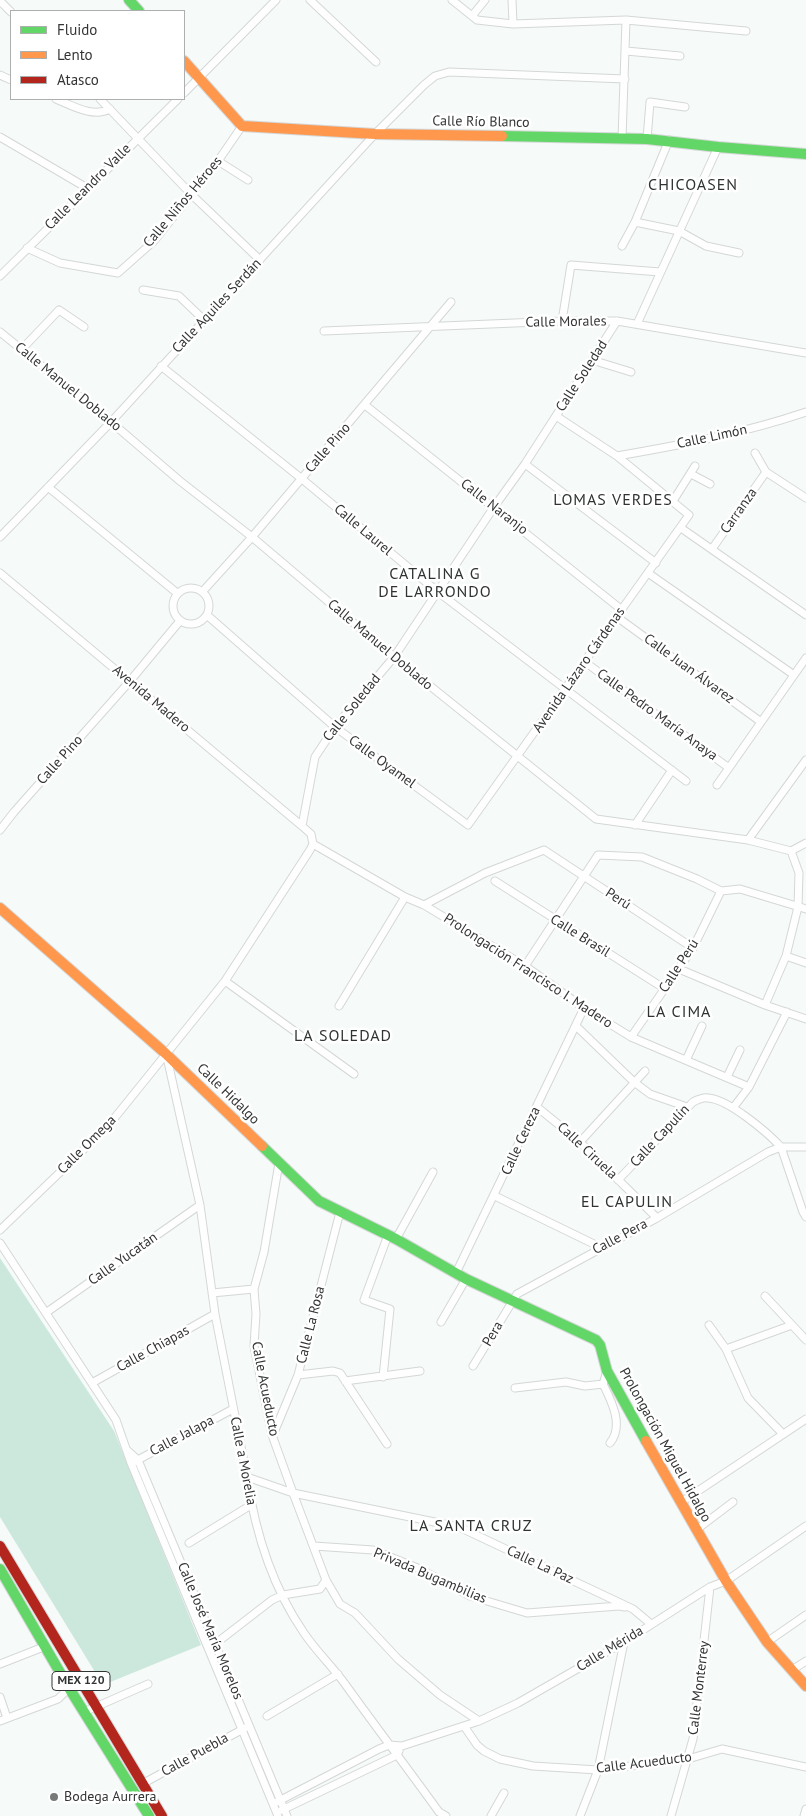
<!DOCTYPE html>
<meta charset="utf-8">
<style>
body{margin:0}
#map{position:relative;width:806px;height:1816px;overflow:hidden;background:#f6faf8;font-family:"PT Sans",sans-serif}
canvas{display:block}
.legend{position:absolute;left:10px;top:10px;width:175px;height:90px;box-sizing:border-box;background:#fff;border:1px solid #adaeae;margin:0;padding:6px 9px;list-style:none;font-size:15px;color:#333534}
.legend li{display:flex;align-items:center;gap:10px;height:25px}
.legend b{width:25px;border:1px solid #adaeae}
</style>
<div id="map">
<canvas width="806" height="1816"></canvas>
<ul class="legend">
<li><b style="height:6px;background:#63d668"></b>Fluido</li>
<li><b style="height:6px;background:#ff974d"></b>Lento</li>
<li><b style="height:6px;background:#b3261e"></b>Atasco</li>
</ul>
</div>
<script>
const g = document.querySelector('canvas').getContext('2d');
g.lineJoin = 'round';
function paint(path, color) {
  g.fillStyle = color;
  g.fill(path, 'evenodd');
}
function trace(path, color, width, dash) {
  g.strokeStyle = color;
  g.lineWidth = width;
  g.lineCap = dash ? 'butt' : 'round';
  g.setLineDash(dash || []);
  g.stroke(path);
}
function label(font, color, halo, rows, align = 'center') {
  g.font = font + ' "PT Sans",sans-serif';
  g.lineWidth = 5;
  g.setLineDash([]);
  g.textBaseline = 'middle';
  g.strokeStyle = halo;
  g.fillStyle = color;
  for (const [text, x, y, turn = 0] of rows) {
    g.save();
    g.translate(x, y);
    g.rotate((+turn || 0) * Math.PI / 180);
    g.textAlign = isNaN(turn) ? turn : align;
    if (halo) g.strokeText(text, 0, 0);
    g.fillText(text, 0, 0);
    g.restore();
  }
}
paint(new Path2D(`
 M 0,1258 L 114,1431 L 201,1645 L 103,1685 L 0,1517 Z`), '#cce8dc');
const street = new Path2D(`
 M 310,0 L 376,62
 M 452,0 L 477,20 L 513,24 L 626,20 L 746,31
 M 512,0 L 513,24
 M 0,1 L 11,12
 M 472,16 L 485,0
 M 626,51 L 680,56
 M 0,75 L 11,80
 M 184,93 L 276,0
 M 56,99 C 73,106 93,118 110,109
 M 100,99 L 191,194 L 260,260
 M 0,137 L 87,188
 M 622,139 L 626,20
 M 647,139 L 650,102 L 685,107
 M 218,161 L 248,180
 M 635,222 L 679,231 L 706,246 L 739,253
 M 622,246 L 635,222 L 669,140
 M 27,248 L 60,263 L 118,273 L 154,241 L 218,161 L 242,126
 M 0,276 L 178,99
 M 143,290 L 179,296 L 204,320
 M 562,321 L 571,265 L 660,272
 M 637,324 L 718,147
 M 324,331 L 562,321 L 617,321 L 806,353
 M 0,332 L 111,422 L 180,481 L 252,537 L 394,657 L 596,819 L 748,840 L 791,851 L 806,843
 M 22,349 L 59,310 L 84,327
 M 592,360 L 631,372
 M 161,366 L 302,479 L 438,592 L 686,781
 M 365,405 L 622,610
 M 755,453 L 766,472
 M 617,456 C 681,445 744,433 806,412
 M 525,464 L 656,563
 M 766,472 L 806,498
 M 691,474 L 710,484
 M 48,487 L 177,593
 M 673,501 L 695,466
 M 681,528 L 806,615
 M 0,537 L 111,422 L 375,134 L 424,85 L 435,76 L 449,72 L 625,79
 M 712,549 L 766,472
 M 0,573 L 302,826
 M 648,573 L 794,675
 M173 606a18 18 0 1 1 36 0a18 18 0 1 1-36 0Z
 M 203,591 L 252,537 L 451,302
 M 208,616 L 335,727 L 468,825 L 689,515 L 617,456 L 556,416
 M 617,617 L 761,722
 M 585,662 L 729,768
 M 717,785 L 806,658
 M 635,825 L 672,770
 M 0,830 L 14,812 L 130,681 L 179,622
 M 748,840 L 806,760
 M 313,844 L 405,897 L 424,905 L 525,966 L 584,1008 L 631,1037 L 749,1087
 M 495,881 L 665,989
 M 424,905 L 485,873 L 544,850 L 693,948
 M 786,956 L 806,963
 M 525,966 L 598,855 L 642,857 L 697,879 L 721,891 L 740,889 L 806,909
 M 679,969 L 765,1005 L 806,1019
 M 225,981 L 354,1074
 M 765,1005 L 786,956 L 798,907 L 799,873 L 791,851
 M 339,1006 L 405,897
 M 576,1026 L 634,1082 L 650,1094 L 687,1107
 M 631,1037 L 693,948 L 721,891
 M 166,1053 L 200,1205 L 215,1314 L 247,1477 C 255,1531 273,1588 304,1633 C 316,1651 332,1666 345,1684 C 376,1727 408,1769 439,1812 L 446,1816
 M 686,1060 L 702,1026
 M 727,1077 L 740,1050
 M 537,1107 L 580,1142 L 657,1218
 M 733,1108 L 749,1087 L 787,1012
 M 580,1142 L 645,1071
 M 279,1163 L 264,1252 L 254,1289 L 256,1314 L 254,1346 L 272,1435 L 293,1493 L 326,1580 L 340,1604 L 355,1613 L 398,1659 L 440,1695 L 479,1721
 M 618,1180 L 693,1102 C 697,1100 703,1097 708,1098 C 728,1099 767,1132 781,1147 L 803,1212 L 806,1217
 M 495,1196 L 600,1247
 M 0,1230 L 108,1126 L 225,981 L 310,850 L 313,844 L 311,834 L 302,826 L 315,757 L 335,727 L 394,657 L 494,507 L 525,464 L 617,321
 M 396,1239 L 433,1172
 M 0,1243 L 116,1420 L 131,1463 L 278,1816
 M 456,1273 L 584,1008
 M 212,1293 L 254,1289
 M 765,1296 L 806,1340
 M 47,1312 L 200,1205
 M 441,1322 L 466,1279
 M 709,1325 L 726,1349 L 748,1398 L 783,1434
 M 726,1349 L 792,1325
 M 473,1366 L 517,1294 L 657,1218 L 768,1152 L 781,1147 L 806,1147
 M 607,1371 L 603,1384 C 612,1402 624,1426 610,1443
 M 298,1375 L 333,1371 L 340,1373 L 387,1444
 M 383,1377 L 390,1309 L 364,1300 L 388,1235
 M 345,1381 L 420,1371
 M 92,1383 L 215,1314
 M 515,1388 L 566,1382 L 585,1386 L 603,1384
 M 273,1435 L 298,1375 L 340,1212
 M 127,1450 L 138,1460 L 287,1816
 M 134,1462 L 233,1409
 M 247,1477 L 293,1493 L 459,1527 L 633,1609 L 651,1624
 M 680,1503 L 806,1419
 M 696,1530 L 733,1502
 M 189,1543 L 251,1505
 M 314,1546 L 373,1550 L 420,1569 L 470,1596 L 527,1613 L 619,1606 L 625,1607
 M 767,1642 L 806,1615
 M 215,1644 L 272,1600 L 283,1595 L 320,1589 L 326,1580
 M 0,1664 L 46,1646
 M 792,1670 L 806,1661
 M 0,1697 L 7,1718
 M 84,1712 L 148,1684
 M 267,1716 L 338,1674
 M 0,1721 L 58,1699 L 69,1688
 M 464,1726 L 477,1745 L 484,1751 L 500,1759 L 533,1766 L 598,1770 L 688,1759 L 722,1749 L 806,1767
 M 142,1784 L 245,1728
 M 273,1804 L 379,1749 L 389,1745 L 402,1746 L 479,1721 L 518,1703 L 624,1642 L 710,1587 L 726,1581 L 806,1526
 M 282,1810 L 397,1755 L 399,1751
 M 491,1816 L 504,1793
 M 580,1816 L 598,1770 L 624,1642
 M 671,1816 L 693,1739 L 710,1587
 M 804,1816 L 806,1809`);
const fast = new Path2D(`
 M 129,0 L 139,11
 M 502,136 L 647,139 L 718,147 L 806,154
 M 262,1146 L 319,1201 L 396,1239 L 466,1279 L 596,1340 L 600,1345 L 607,1371 L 646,1441
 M 0,1569 L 69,1688 L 149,1816`);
const slow = new Path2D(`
 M 184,61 L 242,126 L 375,134 L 502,136
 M 0,908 L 165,1053 L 262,1146
 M 646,1441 L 726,1581 L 767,1642 L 806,1686`);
const jam = new Path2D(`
 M 0,1546 L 162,1816`);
trace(street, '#d4d7d6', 9);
trace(fast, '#d4d7d6', 12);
trace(slow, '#d4d7d6', 12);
trace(jam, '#d4d7d6', 12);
trace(street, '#fefefe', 7);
trace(fast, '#63d668', 10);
trace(slow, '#ff974d', 10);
trace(jam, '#b3261e', 10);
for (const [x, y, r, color] of [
 [54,1797,5,"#777a79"]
]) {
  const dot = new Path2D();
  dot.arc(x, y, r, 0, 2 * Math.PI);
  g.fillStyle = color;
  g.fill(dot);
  trace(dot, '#fff', 2);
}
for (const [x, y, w] of [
 [81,1681,58]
]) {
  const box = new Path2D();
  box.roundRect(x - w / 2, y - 9.5, w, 19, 4);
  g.fillStyle = '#fff';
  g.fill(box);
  trace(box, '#333534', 1);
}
label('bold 12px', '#333534', null, [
 ["MEX 120",81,1681]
]);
label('14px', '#333534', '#fff', [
 ["Calle Río Blanco",481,122,1],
 ["Calle Leandro Valle",88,187,-45],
 ["Calle Niños Héroes",183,202,-50],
 ["Calle Aquiles Serdán",217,306,-47],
 ["Calle Morales",566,322,-1],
 ["Calle Soledad",582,376,-57],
 ["Calle Manuel Doblado",68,387,39],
 ["Calle Limón",712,437,-12],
 ["Calle Pino",328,448,-49],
 ["Calle Naranjo",494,507,38],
 ["Carranza",739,511,-55],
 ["Calle Laurel",363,530,40],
 ["Calle Manuel Doblado",380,645,40],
 ["Calle Juan Álvarez",689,669,36],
 ["Avenida Lázaro Cárdenas",579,670,-55],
 ["Avenida Madero",151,699,40],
 ["Calle Soledad",352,708,-51],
 ["Calle Pedro María Anaya",657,715,36],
 ["Calle Pino",60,760,-48],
 ["Calle Oyamel",382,762,36],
 ["Perú",618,899,33],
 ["Calle Brasil",580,936,32],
 ["Calle Perú",679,966,-57],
 ["Prolongación Francisco I. Madero",528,971,33],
 ["Calle Hidalgo",228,1094,44],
 ["Calle Capulín",660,1136,-47],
 ["Calle Cereza",521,1141,-65],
 ["Calle Omega",87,1145,-45],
 ["Calle Ciruela",587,1151,43],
 ["Calle Pera",620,1237,-28],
 ["Calle Yucatán",123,1259,-35],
 ["Calle La Rosa",311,1325,-76],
 ["Pera",493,1334,-59],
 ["Calle Chiapas",153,1349,-29],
 ["Calle Acueducto",265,1389,79],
 ["Calle Jalapa",182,1436,-28],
 ["Prolongación Miguel Hidalgo",665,1445,61],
 ["Calle a Morelia",243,1461,79],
 ["Calle La Paz",540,1565,25],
 ["Privada Bugambilias",430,1576,23],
 ["Calle José María Morelos",210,1631,67],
 ["Calle Mérida",610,1649,-31],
 ["Calle Monterrey",699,1688,-83],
 ["Calle Puebla",195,1755,-29],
 ["Calle Acueducto",644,1763,-7]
]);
label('14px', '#333534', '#fff', [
 ["Bodega Aurrera",64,1797]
], 'left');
g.letterSpacing = '1px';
label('16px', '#2f3432', '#fff', [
 ["CHICOASEN",693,185],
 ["LOMAS VERDES",613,500],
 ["CATALINA G",435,574],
 ["DE LARRONDO",435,592],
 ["LA CIMA",679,1012],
 ["LA SOLEDAD",343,1036],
 ["EL CAPULIN",627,1202],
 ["LA SANTA CRUZ",471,1526]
]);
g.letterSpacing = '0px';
</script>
